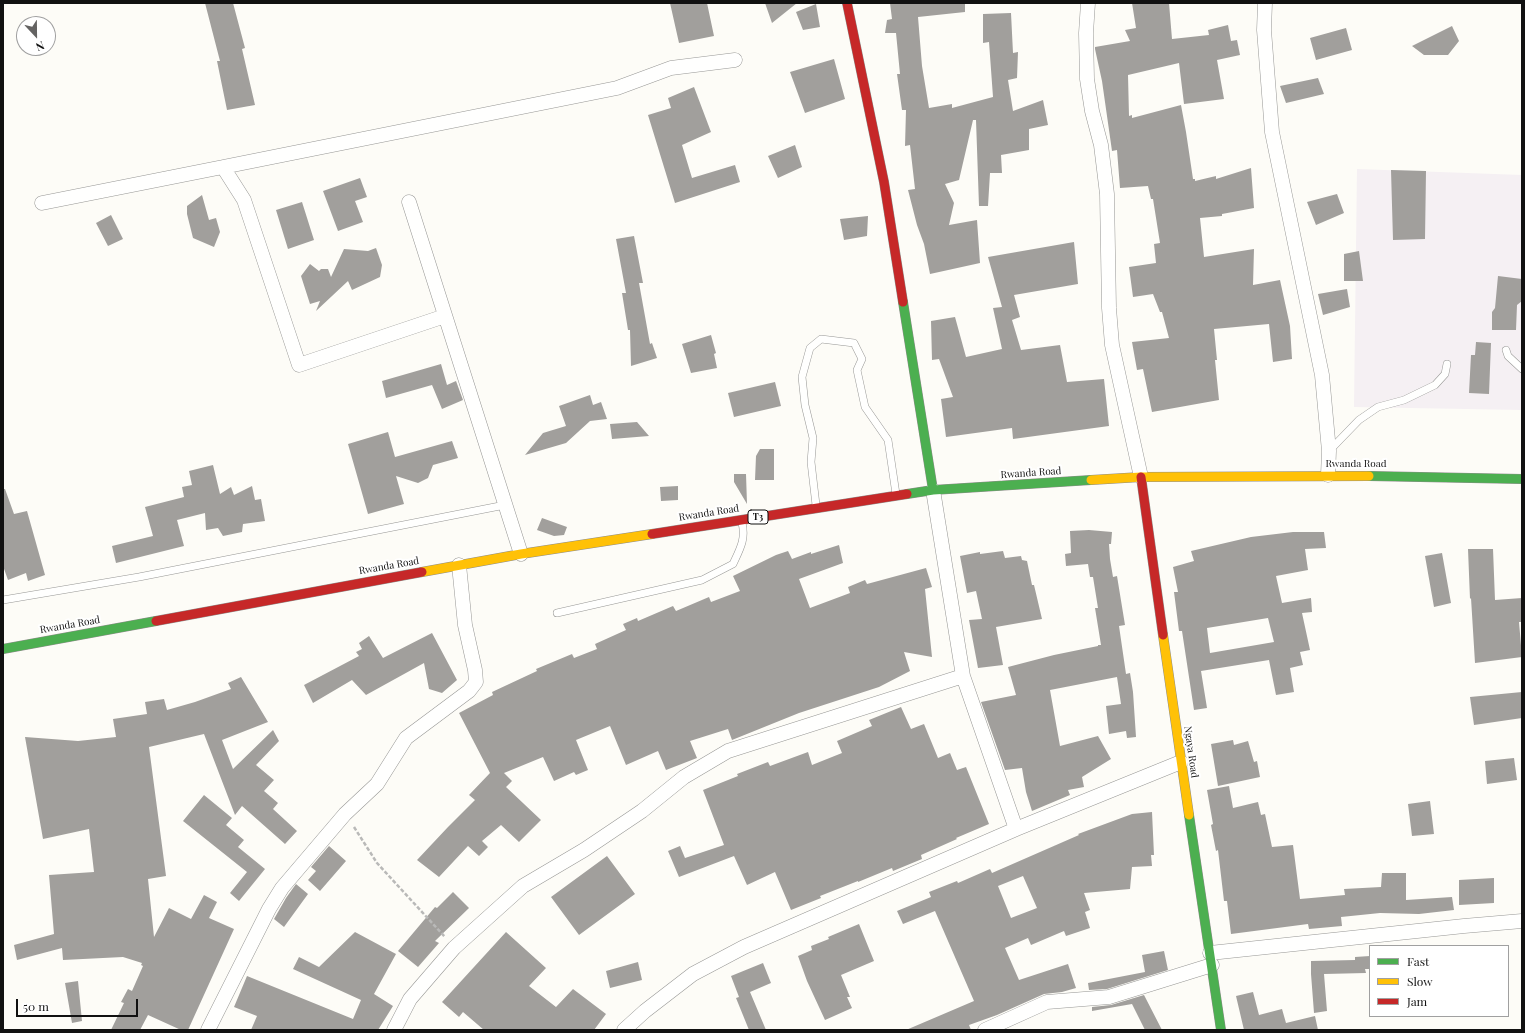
<!DOCTYPE html>
<style>
body{margin:0}
#map{position:relative;width:1525px;height:1033px;overflow:hidden;background:#fdfcf7;font-family:"Playfair Display",serif}
canvas{display:block}
.frame{position:absolute;inset:0;border:4px solid #111;pointer-events:none}
.legend{position:absolute;left:1369px;top:945px;width:140px;height:72px;box-sizing:border-box;background:#fff;border:1px solid #a0a0a0;margin:0;padding:5px 7px;list-style:none;font-size:12px;color:#111}
.legend li{display:flex;align-items:center;gap:8px;height:20px}
.legend b{width:20px;border:1px solid #a0a0a0}
.north{position:absolute;left:16px;top:16px;width:40px;height:40px;box-sizing:border-box;background:#fff;border:1px solid #a0a0a0;border-radius:50%;rotate:158deg;font-size:11px;font-weight:700;line-height:16px;text-align:center;color:#111}
.north::after{content:'';display:block;margin:auto;width:14px;height:18px;background:#646362;clip-path:polygon(50% 0,100% 100%,50% 72%,0 100%)}
.scale{position:absolute;left:16px;top:999px;width:122px;height:18px;box-sizing:border-box;border:2px solid #111;border-top:0;padding-left:5px;font-size:12px;line-height:14px;white-space:nowrap;color:#111;-webkit-text-stroke:3px #fff;paint-order:stroke}
</style>
<div id="map">
<canvas width="1525" height="1033"></canvas>
<div class="frame"></div>
<ul class="legend">
<li><b style="height:5px;background:#4caf50"></b>Fast</li>
<li><b style="height:5px;background:#ffc107"></b>Slow</li>
<li><b style="height:5px;background:#c62828"></b>Jam</li>
</ul>
<div class="north">N</div>
<div class="scale">50 m</div>
</div>
<script>
const g = document.querySelector('canvas').getContext('2d');
g.lineJoin = 'round';
function paint(path, color) {
  g.fillStyle = color;
  g.fill(path, 'evenodd');
}
function trace(path, color, width, dash) {
  g.strokeStyle = color;
  g.lineWidth = width;
  g.lineCap = dash ? 'butt' : 'round';
  g.setLineDash(dash || []);
  g.stroke(path);
}
function label(font, color, halo, rows, align = 'center') {
  g.font = font + ' "Playfair Display",serif';
  g.lineWidth = 4;
  g.setLineDash([]);
  g.textBaseline = 'middle';
  g.strokeStyle = halo;
  g.fillStyle = color;
  for (const [text, x, y, turn = 0] of rows) {
    g.save();
    g.translate(x, y);
    g.rotate((+turn || 0) * Math.PI / 180);
    g.textAlign = isNaN(turn) ? turn : align;
    if (halo) g.strokeText(text, 0, 0);
    g.fillText(text, 0, 0);
    g.restore();
  }
}
paint(new Path2D(`
 M 1357,169 L 1522,175 L 1522,410 L 1354,407 Z`), '#f5f0f3');
paint(new Path2D(`
 M 205,3 L 233,3 L 245,48 L 242,49 L 255,105 L 227,110 L 217,61 L 220,61 Z
 M 670,3 L 707,3 L 714,36 L 679,43 Z
 M 765,3 L 797,3 L 772,23 Z
 M 890,3 L 965,3 L 965,12 L 918,17 L 922,66 L 929,108 L 952,104 L 952,108 L 993,97 L 989,42 L 983,43 L 983,14 L 1011,13 L 1013,53 L 1018,52 L 1017,78 L 1008,80 L 1013,111 L 1043,100 L 1048,125 L 1029,129 L 1029,150 L 1001,155 L 1002,173 L 990,173 L 988,206 L 979,206 L 976,120 L 973,120 L 959,180 L 945,184 L 954,203 L 949,225 L 977,220 L 980,263 L 930,274 L 924,244 L 917,225 L 908,190 L 915,189 L 910,145 L 905,146 L 906,110 L 902,110 L 897,74 L 900,74 L 896,33 L 885,33 L 887,20 L 892,19 Z
 M 1132,3 L 1169,3 L 1172,39 L 1209,35 L 1208,30 L 1228,25 L 1231,41 L 1237,40 L 1240,55 L 1217,60 L 1224,99 L 1184,104 L 1179,63 L 1128,75 L 1129,116 L 1132,115 L 1132,118 L 1181,105 L 1186,132 L 1193,179 L 1195,179 L 1195,181 L 1216,176 L 1216,179 L 1251,168 L 1254,208 L 1222,214 L 1222,216 L 1200,218 L 1204,257 L 1254,249 L 1253,285 L 1280,280 L 1290,326 L 1292,359 L 1273,362 L 1269,324 L 1214,329 L 1217,360 L 1215,360 L 1219,400 L 1152,412 L 1143,369 L 1137,370 L 1132,342 L 1169,338 L 1162,312 L 1160,312 L 1153,294 L 1133,297 L 1129,267 L 1156,263 L 1154,244 L 1160,243 L 1153,199 L 1151,199 L 1148,186 L 1120,188 L 1117,150 L 1112,151 L 1102,81 L 1095,49 L 1095,47 L 1130,41 L 1125,30 L 1136,28 Z
 M 816,4 L 820,27 L 803,30 L 796,12 Z
 M 1452,26 L 1459,41 L 1448,55 L 1424,55 L 1412,46 Z
 M 1346,28 L 1352,50 L 1316,60 L 1310,38 Z
 M 834,59 L 845,99 L 805,113 L 790,72 Z
 M 1318,78 L 1324,94 L 1286,103 L 1280,86 Z
 M 694,87 L 711,132 L 682,145 L 692,178 L 735,165 L 740,182 L 675,203 L 648,115 L 671,108 L 668,98 Z
 M 795,145 L 802,167 L 778,178 L 768,156 Z
 M 1391,170 L 1426,171 L 1425,239 L 1393,240 Z
 M 360,178 L 367,197 L 355,201 L 363,222 L 338,231 L 323,191 Z
 M 1337,194 L 1344,213 L 1316,225 L 1307,202 Z
 M 202,195 L 209,220 L 216,218 L 220,232 L 214,247 L 193,238 L 187,214 L 187,206 Z
 M 302,202 L 314,240 L 288,249 L 276,210 Z
 M 111,215 L 123,239 L 108,246 L 96,223 Z
 M 868,216 L 867,236 L 844,240 L 840,219 Z
 M 634,236 L 643,283 L 639,283 L 650,344 L 652,343 L 657,358 L 631,366 L 630,330 L 628,330 L 622,293 L 626,293 L 616,239 Z
 M 1074,242 L 1078,284 L 1014,295 L 1020,317 L 1012,320 L 1021,350 L 1060,345 L 1067,382 L 1104,379 L 1109,426 L 1013,439 L 1012,428 L 946,437 L 941,399 L 953,397 L 939,359 L 932,360 L 931,321 L 955,317 L 966,357 L 1002,349 L 993,308 L 1002,307 L 988,257 Z
 M 376,248 L 382,265 L 380,277 L 352,290 L 348,281 L 316,311 L 320,301 L 310,304 L 301,276 L 310,264 L 319,271 L 321,269 L 328,269 L 331,277 L 344,249 L 368,251 Z
 M 1359,251 L 1363,281 L 1344,281 L 1344,254 Z
 M 1498,276 L 1522,279 L 1522,301 L 1517,305 L 1516,330 L 1492,330 L 1492,312 L 1495,308 Z
 M 1347,289 L 1350,307 L 1323,315 L 1318,294 Z
 M 711,335 L 716,353 L 714,354 L 717,368 L 691,373 L 682,344 Z
 M 1476,342 L 1491,343 L 1489,394 L 1469,393 L 1471,355 L 1475,355 Z
 M 441,364 L 447,385 L 456,381 L 463,400 L 442,409 L 432,385 L 386,398 L 382,381 Z
 M 775,382 L 781,406 L 734,417 L 728,393 Z
 M 590,395 L 593,405 L 601,402 L 607,419 L 590,421 L 566,443 L 525,455 L 543,433 L 566,426 L 559,406 Z
 M 637,422 L 649,436 L 612,439 L 610,424 Z
 M 388,432 L 395,457 L 452,441 L 458,458 L 433,465 L 428,478 L 418,483 L 396,476 L 404,504 L 368,514 L 348,444 Z
 M 760,449 L 774,449 L 774,480 L 755,480 L 756,456 Z
 M 213,465 L 220,494 L 231,487 L 234,495 L 252,486 L 255,500 L 261,499 L 265,521 L 243,524 L 242,532 L 223,536 L 218,528 L 206,530 L 205,513 L 177,520 L 184,546 L 116,563 L 112,546 L 153,536 L 145,507 L 184,497 L 182,487 L 192,485 L 189,471 Z
 M 734,474 L 746,474 L 747,504 L 734,482 Z
 M 678,486 L 678,500 L 661,501 L 660,487 Z
 M 3,489 L 5,489 L 14,514 L 27,511 L 45,575 L 28,581 L 26,573 L 8,580 L 3,566 Z
 M 542,518 L 567,527 L 564,535 L 554,536 L 537,530 Z
 M 1089,530 L 1112,532 L 1111,544 L 1109,544 L 1110,559 L 1113,577 L 1117,576 L 1125,625 L 1119,626 L 1126,674 L 1130,673 L 1133,692 L 1136,737 L 1127,738 L 1126,731 L 1109,734 L 1106,706 L 1121,704 L 1117,677 L 1050,690 L 1060,746 L 1098,736 L 1111,759 L 1082,777 L 1084,787 L 1068,790 L 1070,795 L 1032,811 L 1026,792 L 1022,768 L 1005,770 L 981,702 L 1016,695 L 1008,667 L 1054,655 L 1098,646 L 1098,645 L 1101,645 L 1095,608 L 1098,608 L 1093,577 L 1090,577 L 1088,564 L 1066,566 L 1065,554 L 1071,553 L 1070,531 Z
 M 1293,532 L 1324,532 L 1326,548 L 1305,549 L 1308,570 L 1276,576 L 1282,603 L 1311,598 L 1312,612 L 1302,613 L 1310,650 L 1300,652 L 1303,665 L 1290,668 L 1294,692 L 1276,695 L 1269,660 L 1201,671 L 1207,708 L 1194,710 L 1182,631 L 1179,631 L 1174,592 L 1178,592 L 1173,567 L 1194,561 L 1191,551 L 1251,537 ZM 1268,618 L 1274,642 L 1210,653 L 1207,628 Z
 M 839,545 L 843,563 L 799,579 L 810,608 L 850,593 L 848,587 L 865,580 L 867,584 L 926,568 L 932,587 L 925,589 L 932,657 L 904,652 L 910,671 L 879,687 L 799,713 L 732,740 L 728,729 L 690,741 L 697,758 L 666,770 L 658,751 L 626,765 L 610,726 L 576,740 L 588,770 L 576,775 L 574,772 L 554,781 L 543,757 L 504,773 L 512,781 L 506,787 L 541,820 L 519,842 L 501,825 L 482,841 L 488,847 L 479,856 L 468,846 L 439,877 L 417,860 L 448,827 L 475,800 L 469,795 L 490,773 L 459,713 L 493,695 L 492,692 L 537,671 L 536,669 L 572,654 L 574,658 L 597,649 L 595,644 L 626,630 L 623,624 L 637,618 L 638,621 L 673,606 L 676,611 L 709,597 L 711,602 L 740,591 L 733,576 L 776,555 L 788,551 L 792,559 L 811,552 L 811,554 Z
 M 1468,549 L 1493,549 L 1495,600 L 1522,598 L 1522,622 L 1519,622 L 1522,657 L 1475,663 L 1471,598 L 1470,599 Z
 M 1003,551 L 1005,558 L 1021,556 L 1022,560 L 1027,561 L 1032,585 L 1034,585 L 1042,619 L 996,627 L 1003,665 L 978,668 L 969,620 L 982,619 L 976,591 L 967,593 L 960,556 L 980,552 L 980,554 Z
 M 1442,553 L 1451,603 L 1434,607 L 1425,556 Z
 M 432,633 L 457,680 L 442,693 L 429,689 L 424,663 L 366,695 L 352,680 L 313,703 L 304,685 L 359,656 L 356,652 L 362,649 L 359,643 L 369,636 L 383,658 Z
 M 241,677 L 268,722 L 222,740 L 233,769 L 273,730 L 279,741 L 256,765 L 274,780 L 264,791 L 278,803 L 273,809 L 297,831 L 285,844 L 242,806 L 235,815 L 204,734 L 149,747 L 166,876 L 148,879 L 154,937 L 169,908 L 191,919 L 204,895 L 217,902 L 209,918 L 234,929 L 188,1030 L 181,1030 L 148,1015 L 140,1030 L 111,1030 L 124,1003 L 121,1002 L 128,989 L 132,991 L 143,966 L 141,965 L 142,963 L 123,957 L 63,960 L 62,948 L 17,960 L 14,945 L 54,934 L 49,875 L 94,872 L 89,829 L 43,839 L 25,737 L 78,741 L 116,737 L 113,719 L 147,714 L 145,702 L 164,699 L 167,710 L 195,702 L 231,689 L 228,683 Z
 M 1522,692 L 1522,718 L 1474,725 L 1470,697 Z
 M 901,707 L 911,729 L 924,724 L 938,758 L 950,753 L 957,770 L 966,767 L 989,824 L 956,838 L 957,839 L 921,855 L 922,859 L 893,871 L 892,868 L 858,882 L 858,881 L 820,896 L 821,898 L 791,910 L 775,872 L 747,885 L 734,856 L 679,877 L 668,851 L 680,846 L 685,858 L 724,845 L 703,790 L 738,776 L 737,774 L 768,762 L 770,766 L 808,752 L 812,765 L 842,753 L 837,741 L 872,726 L 869,720 Z
 M 1233,740 L 1234,745 L 1248,741 L 1254,762 L 1257,761 L 1260,777 L 1218,786 L 1211,744 Z
 M 1514,758 L 1517,780 L 1487,784 L 1485,761 Z
 M 1229,786 L 1233,808 L 1258,802 L 1261,815 L 1265,814 L 1272,847 L 1293,845 L 1300,899 L 1345,895 L 1344,889 L 1381,887 L 1382,873 L 1406,873 L 1406,900 L 1452,897 L 1454,910 L 1419,914 L 1380,913 L 1341,917 L 1342,926 L 1309,929 L 1308,924 L 1231,934 L 1227,901 L 1224,901 L 1218,850 L 1216,851 L 1211,825 L 1213,824 L 1207,790 Z
 M 204,795 L 232,818 L 226,825 L 244,840 L 238,847 L 265,869 L 239,901 L 230,893 L 247,872 L 183,821 Z
 M 1430,801 L 1434,834 L 1412,836 L 1408,804 Z
 M 1152,812 L 1154,855 L 1151,855 L 1152,866 L 1132,867 L 1130,889 L 1084,893 L 1090,910 L 1085,912 L 1090,928 L 1066,936 L 1064,931 L 1031,945 L 1028,938 L 1005,948 L 1019,980 L 1068,964 L 1076,988 L 1062,992 L 1044,994 L 997,1015 L 969,1025 L 971,1030 L 906,1030 L 974,1001 L 935,911 L 903,924 L 897,911 L 931,897 L 929,892 L 957,881 L 958,883 L 990,869 L 992,873 L 1079,835 L 1078,834 L 1132,814 ZM 1023,876 L 1037,908 L 1011,918 L 998,886 Z
 M 329,846 L 346,861 L 320,891 L 308,880 L 316,871 L 311,867 Z
 M 607,856 L 635,894 L 579,935 L 551,897 Z
 M 1494,878 L 1494,903 L 1459,905 L 1459,880 Z
 M 296,884 L 308,894 L 284,927 L 274,919 L 286,898 Z
 M 453,892 L 469,908 L 435,941 L 439,943 L 418,967 L 398,951 L 435,907 L 437,908 Z
 M 859,924 L 874,961 L 841,975 L 850,997 L 847,997 L 852,1008 L 825,1020 L 807,981 L 798,956 L 812,950 L 811,946 L 829,939 L 828,937 Z
 M 355,932 L 396,954 L 374,994 L 393,1006 L 378,1030 L 251,1030 L 257,1016 L 234,1007 L 247,976 L 353,1019 L 361,1000 L 293,969 L 299,957 L 319,967 Z
 M 506,932 L 546,968 L 529,986 L 556,1007 L 573,989 L 606,1014 L 594,1030 L 484,1030 L 463,1012 L 459,1017 L 442,1002 Z
 M 1164,951 L 1168,970 L 1107,989 L 1089,990 L 1088,983 L 1145,972 L 1142,955 Z
 M 1370,956 L 1370,969 L 1365,969 L 1366,973 L 1324,974 L 1327,1011 L 1314,1013 L 1311,974 L 1311,961 L 1355,960 L 1355,957 Z
 M 638,962 L 642,980 L 610,988 L 606,971 Z
 M 763,963 L 771,983 L 750,992 L 766,1030 L 749,1030 L 736,998 L 739,997 L 731,976 Z
 M 78,981 L 82,1021 L 72,1023 L 65,983 Z
 M 1253,992 L 1259,1015 L 1282,1009 L 1286,1023 L 1315,1016 L 1318,1030 L 1244,1030 L 1236,996 Z
 M 1144,995 L 1162,1030 L 1145,1030 L 1132,1004 L 1092,1011 L 1092,1007 L 1111,1005 Z`), '#a19f9c');
const lane = new Path2D(`
 M 1506,350 L 1508,356 L 1522,369
 M 1329,451 L 1359,420 L 1378,407 L 1404,400 L 1435,385 L 1445,374 L 1447,364
 M 816,505 L 811,462 L 813,438 L 805,405 L 802,377 L 810,348 L 821,339 L 854,343 L 862,359 L 857,370 L 865,407 L 888,440 L 896,494
 M 3,600 L 139,577 L 505,505
 M 557,613 L 702,580 L 733,564 C 740,549 746,539 742,523`);
const street = new Path2D(`
 M 1088,3 L 1086,33 L 1087,79 L 1092,111 L 1101,145 L 1107,194 L 1109,308 L 1112,345 L 1141,477
 M 1265,3 L 1264,30 L 1272,132 L 1322,375 L 1329,451 L 1328,475
 M 223,167 L 617,88 L 671,68 L 735,60
 M 409,202 L 521,554
 M 42,203 L 223,167 L 244,200 L 299,365 L 445,316
 M 933,490 L 963,676 L 1016,829
 M 1210,953 L 1464,926 L 1522,921
 M 208,1030 L 269,909 L 282,888 L 345,814 L 377,784 L 406,738 L 469,691 L 476,682 L 475,670 L 465,625 L 459,565
 M 394,1030 L 410,999 L 454,948 L 523,886 L 584,850 L 642,811 L 684,777 L 728,751 L 963,676
 M 624,1030 L 645,1011 L 693,974 L 744,947 L 1016,829 L 1181,762
 M 985,1030 L 1047,1002 L 1109,997 L 1212,965`);
const fast = new Path2D(`
 M 903,302 L 933,490
 M 1369,476 L 1522,479
 M 907,494 L 933,490 L 1091,480
 M 3,649 L 156,621
 M 1189,815 L 1221,1030`);
const slow = new Path2D(`
 M 1091,480 L 1141,477 L 1369,476
 M 422,572 L 521,554 L 652,534
 M 1163,635 L 1189,815`);
const jam = new Path2D(`
 M 847,3 L 884,182 L 903,302
 M 1141,477 L 1163,635
 M 652,534 L 907,494
 M 156,621 L 422,572`);
trace(lane, '#979795', 8);
trace(street, '#979795', 15);
trace(fast, '#8e8d8b', 10);
trace(slow, '#8e8d8b', 10);
trace(jam, '#8e8d8b', 10);
trace(new Path2D(`
 M 354,827 L 377,863 L 445,937`), '#b9b9b8', 2.5, [4, 2]);
trace(lane, '#fffffe', 7);
trace(street, '#fffffe', 14);
trace(fast, '#4caf50', 9);
trace(slow, '#ffc107', 9);
trace(jam, '#c62828', 9);
for (const [x, y, w] of [
 [758,517,20]
]) {
  const box = new Path2D();
  box.roundRect(x - w / 2, y - 7, w, 14, 3);
  g.fillStyle = '#fff';
  g.fill(box);
  trace(box, '#111', 1);
}
label('bold 9px', '#111', null, [
 ["T3",758,517]
]);
label('10px', '#111', '#fff', [
 ["Rwanda Road",1356,464],
 ["Rwanda Road",1031,473,-4],
 ["Rwanda Road",709,513,-9],
 ["Rwanda Road",389,566,-10],
 ["Rwanda Road",70,625,-10],
 ["Ngaya Road",1191,752,82]
]);
</script>
